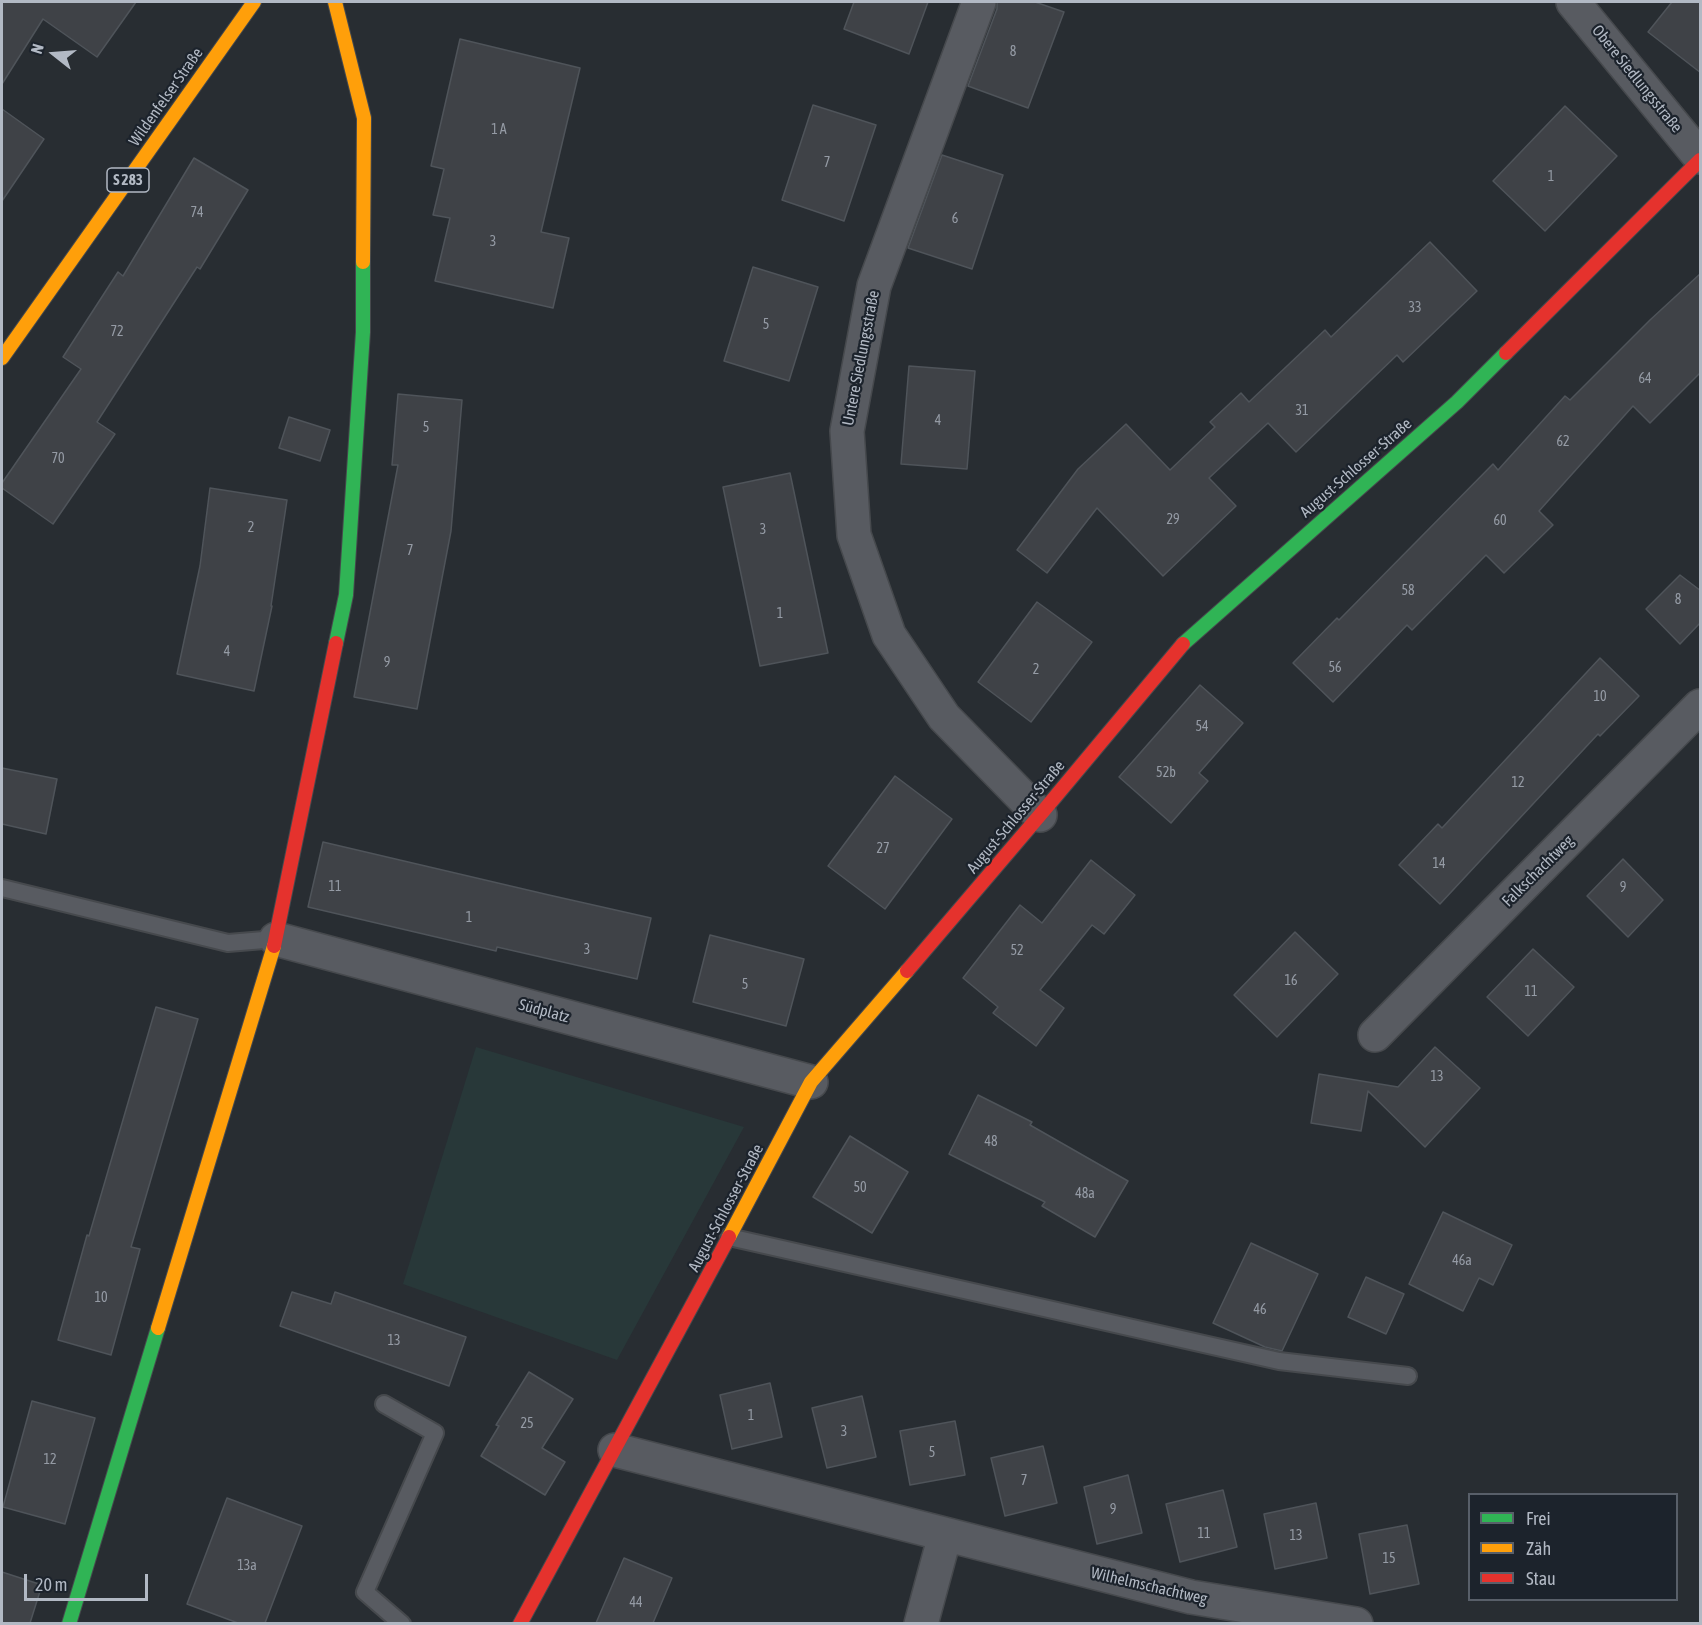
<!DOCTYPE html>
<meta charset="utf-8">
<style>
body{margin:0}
#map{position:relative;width:1702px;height:1625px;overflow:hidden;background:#282d32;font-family:"Asap Condensed",sans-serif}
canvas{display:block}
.frame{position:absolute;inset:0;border:3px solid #b2b9c4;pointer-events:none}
.legend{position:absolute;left:1468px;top:1493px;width:210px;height:108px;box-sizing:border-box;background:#1c232c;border:2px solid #585f69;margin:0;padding:8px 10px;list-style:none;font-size:18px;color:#b2b9c4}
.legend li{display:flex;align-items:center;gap:12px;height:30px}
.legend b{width:30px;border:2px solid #585f69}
.north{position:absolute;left:24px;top:24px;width:60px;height:60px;-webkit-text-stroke:4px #1c232c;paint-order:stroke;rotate:287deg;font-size:16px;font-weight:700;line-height:24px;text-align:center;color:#b2b9c4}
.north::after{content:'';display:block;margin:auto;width:21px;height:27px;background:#b2b9c4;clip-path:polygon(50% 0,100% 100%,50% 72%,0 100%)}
.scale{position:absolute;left:24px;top:1574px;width:124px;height:27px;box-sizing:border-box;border:3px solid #b2b9c4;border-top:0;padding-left:8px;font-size:18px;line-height:21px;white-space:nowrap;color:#b2b9c4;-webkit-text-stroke:4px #1c232c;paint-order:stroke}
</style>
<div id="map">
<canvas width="1702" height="1625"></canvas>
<div class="frame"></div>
<ul class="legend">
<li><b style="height:8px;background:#30b455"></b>Frei</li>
<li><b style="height:8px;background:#ff9f0a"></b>Zäh</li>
<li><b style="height:8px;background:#e5322d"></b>Stau</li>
</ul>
<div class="north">N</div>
<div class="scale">20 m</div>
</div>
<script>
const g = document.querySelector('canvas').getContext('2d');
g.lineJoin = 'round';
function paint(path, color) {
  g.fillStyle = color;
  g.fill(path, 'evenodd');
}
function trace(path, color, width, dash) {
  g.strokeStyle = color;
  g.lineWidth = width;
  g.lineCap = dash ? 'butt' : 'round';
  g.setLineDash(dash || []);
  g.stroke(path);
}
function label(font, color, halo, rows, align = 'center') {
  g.font = font + ' "Asap Condensed",sans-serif';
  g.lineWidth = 4.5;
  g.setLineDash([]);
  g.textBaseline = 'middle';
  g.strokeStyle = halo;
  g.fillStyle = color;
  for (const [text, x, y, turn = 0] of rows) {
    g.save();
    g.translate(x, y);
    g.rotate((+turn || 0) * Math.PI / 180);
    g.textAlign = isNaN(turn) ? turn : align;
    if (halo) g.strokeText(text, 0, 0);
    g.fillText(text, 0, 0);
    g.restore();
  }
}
paint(new Path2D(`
 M 476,1047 L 744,1127 L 617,1360 L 403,1284 Z`), '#283839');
const building = new Path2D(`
 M 2,2 L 136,2 L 97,57 L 43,19 L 2,84 Z
 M 854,2 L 928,2 L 909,54 L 844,29 Z
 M 997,2 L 1035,2 L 1064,12 L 1028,108 L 968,86 L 997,9 Z
 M 1672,2 L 1701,2 L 1701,73 L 1648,32 Z
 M 460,39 L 580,68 L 541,232 L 569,238 L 553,308 L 435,281 L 450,218 L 433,215 L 444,169 L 431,166 Z
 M 813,105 L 876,125 L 844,221 L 782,200 Z
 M 1565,106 L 1617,156 L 1545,231 L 1493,181 Z
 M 2,109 L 44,139 L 2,201 Z
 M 942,155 L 1003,175 L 972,269 L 908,248 Z
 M 194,158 L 248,190 L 200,269 L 197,267 L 97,422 L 115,434 L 53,524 L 2,488 L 2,483 L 81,369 L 63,357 L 118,272 L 123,276 Z
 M 1430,242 L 1477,291 L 1403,362 L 1397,355 L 1296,452 L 1268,423 L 1209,478 L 1236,506 L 1163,576 L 1097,508 L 1047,573 L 1017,550 L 1078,469 L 1126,424 L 1170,470 L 1215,427 L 1210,422 L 1241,393 L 1249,402 L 1325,330 L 1331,337 Z
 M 753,267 L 818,287 L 789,381 L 724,361 Z
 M 1701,273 L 1701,372 L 1650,423 L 1633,406 L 1539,511 L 1553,525 L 1504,573 L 1486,555 L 1412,630 L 1407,625 L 1333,702 L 1293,663 L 1337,618 L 1339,620 L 1493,464 L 1498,470 L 1565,396 L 1570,400 L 1650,320 Z
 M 909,366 L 975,371 L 967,469 L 901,464 Z
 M 398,394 L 462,400 L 451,531 L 417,709 L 354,697 L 398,465 L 392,465 Z
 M 289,417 L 330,430 L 320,461 L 279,448 Z
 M 790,473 L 828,653 L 760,666 L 723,487 Z
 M 210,488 L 287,500 L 271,606 L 272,606 L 254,691 L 177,674 L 200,566 Z
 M 1680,575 L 1701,591 L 1701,622 L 1680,644 L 1646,609 Z
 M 1037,602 L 1092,642 L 1031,722 L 978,682 Z
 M 1600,658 L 1639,696 L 1600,736 L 1598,734 L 1440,904 L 1399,865 L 1438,824 L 1442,828 Z
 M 1200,685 L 1243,723 L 1199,773 L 1208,781 L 1171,823 L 1119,777 Z
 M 2,768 L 57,779 L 46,834 L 2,824 Z
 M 895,776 L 952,819 L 885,909 L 828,866 Z
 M 323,842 L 549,895 L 651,918 L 637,979 L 497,947 L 496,951 L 308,907 Z
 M 1623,859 L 1663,900 L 1628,937 L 1587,896 Z
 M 1091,860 L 1135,895 L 1104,934 L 1092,925 L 1040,990 L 1064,1008 L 1036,1046 L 993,1013 L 998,1007 L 963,978 L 1020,905 L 1042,923 Z
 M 1295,932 L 1338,974 L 1277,1037 L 1234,995 Z
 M 710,935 L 804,959 L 786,1026 L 693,1002 Z
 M 1533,949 L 1574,987 L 1528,1036 L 1487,997 Z
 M 156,1007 L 198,1019 L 131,1247 L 140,1249 L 111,1355 L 58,1340 L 87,1235 L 89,1236 Z
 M 1435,1047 L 1480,1088 L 1425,1147 L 1368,1091 L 1361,1131 L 1311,1123 L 1319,1074 L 1398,1087 Z
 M 978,1095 L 1032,1122 L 1030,1125 L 1128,1181 L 1095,1237 L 1042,1206 L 1045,1202 L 949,1154 Z
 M 850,1136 L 908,1172 L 872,1233 L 813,1197 Z
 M 1443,1212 L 1512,1245 L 1493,1285 L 1479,1278 L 1463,1311 L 1409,1284 Z
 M 1251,1243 L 1318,1274 L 1282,1351 L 1265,1347 L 1213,1323 Z
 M 1366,1277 L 1404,1294 L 1386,1334 L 1348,1317 Z
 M 292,1292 L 331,1304 L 335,1292 L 466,1337 L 449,1386 L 280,1326 Z
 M 529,1372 L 573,1399 L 542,1448 L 565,1462 L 545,1495 L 481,1456 L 499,1426 L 496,1425 Z
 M 770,1383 L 782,1437 L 732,1449 L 720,1395 Z
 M 862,1396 L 876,1457 L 827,1468 L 812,1408 Z
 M 32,1401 L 95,1418 L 65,1524 L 3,1507 Z
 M 955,1421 L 965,1475 L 910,1485 L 900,1431 Z
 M 1043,1446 L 1057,1503 L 1005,1516 L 991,1458 Z
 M 1128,1475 L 1142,1533 L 1097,1544 L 1084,1487 Z
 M 1223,1490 L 1237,1547 L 1180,1562 L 1166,1504 Z
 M 227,1498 L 302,1526 L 265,1623 L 238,1623 L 187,1604 Z
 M 1316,1503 L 1327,1558 L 1275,1569 L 1264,1514 Z
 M 1407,1525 L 1419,1584 L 1370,1594 L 1359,1534 Z
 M 624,1558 L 672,1578 L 653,1623 L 596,1623 Z
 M 2,1572 L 42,1585 L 30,1623 L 2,1623 Z`);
paint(building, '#3f4247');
trace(building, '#4f545a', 1.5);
const lane = new Path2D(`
 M 2,888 L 228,943 L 276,939
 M 729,1237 L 1279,1361 L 1408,1376
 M 384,1404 L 435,1433 L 365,1592 L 402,1624`);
const street = new Path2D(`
 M 979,2 L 874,286 L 847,431 L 854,535 L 889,635 L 944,717 L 1040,815
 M 1573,2 L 1700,157
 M 276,939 L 811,1082
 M 1375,1035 L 1700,706
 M 615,1450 L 1191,1597 L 1356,1624
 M 921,1624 L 945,1535`);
const fast = new Path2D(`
 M 336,643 L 346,595 L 363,332 L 363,262
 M 1183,644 L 1457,402 L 1506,353
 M 69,1624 L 158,1328`);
const slow = new Path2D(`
 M 335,2 L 364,118 L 363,262
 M 2,358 L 254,2
 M 729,1237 L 811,1082 L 907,971
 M 158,1328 L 274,946`);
const jam = new Path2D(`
 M 1506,353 L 1700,160
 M 274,946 L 336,643
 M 907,971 L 1040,815 L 1183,644
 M 520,1624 L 729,1237`);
trace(lane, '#46494d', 20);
trace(street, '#46494d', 36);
trace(fast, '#46494d', 16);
trace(slow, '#46494d', 16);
trace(jam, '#46494d', 16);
trace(lane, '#585b61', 16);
trace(street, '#585b61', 33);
trace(fast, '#30b455', 14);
trace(slow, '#ff9f0a', 14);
trace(jam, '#e5322d', 14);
label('14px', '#959ba5', null, [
 ["8",1013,52],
 ["1 A",499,130],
 ["7",827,163],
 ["1",1551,177],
 ["74",197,213],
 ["6",955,219],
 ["3",493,242],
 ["33",1415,308],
 ["5",766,325],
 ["72",117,332],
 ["64",1645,379],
 ["31",1302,411],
 ["4",938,421],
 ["5",426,428],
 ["62",1563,442],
 ["70",58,459],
 ["29",1173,520],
 ["60",1500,521],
 ["2",251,528],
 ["3",763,530],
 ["7",410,551],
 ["58",1408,591],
 ["8",1678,600],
 ["1",780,614],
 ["4",227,652],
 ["9",387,663],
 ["56",1335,668],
 ["2",1036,670],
 ["10",1600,697],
 ["54",1202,727],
 ["52b",1166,773],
 ["12",1518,783],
 ["27",883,849],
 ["14",1439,864],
 ["11",335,887],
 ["9",1623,888],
 ["1",469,918],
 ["3",587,950],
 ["52",1017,951],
 ["16",1291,981],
 ["5",745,985],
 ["11",1531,992],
 ["13",1437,1077],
 ["48",991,1142],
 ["50",860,1188],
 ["48a",1085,1194],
 ["46a",1462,1261],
 ["10",101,1298],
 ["46",1260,1310],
 ["13",394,1341],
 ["1",751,1416],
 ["25",527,1424],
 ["3",844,1432],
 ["5",932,1453],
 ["12",50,1460],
 ["7",1024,1481],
 ["9",1113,1510],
 ["11",1204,1534],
 ["13",1296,1536],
 ["15",1389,1559],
 ["13a",247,1566],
 ["44",636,1603]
]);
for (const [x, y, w] of [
 [128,180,42]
]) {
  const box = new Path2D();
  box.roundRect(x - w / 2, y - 12, w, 24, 4.5);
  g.fillStyle = '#1c232c';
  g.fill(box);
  trace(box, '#b2b9c4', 1.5);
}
label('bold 15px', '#b2b9c4', null, [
 ["S 283",128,180]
]);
label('16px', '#b2b9c4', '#1c232c', [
 ["Obere Siedlungsstraße",1637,79,51],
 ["Wildenfelser Straße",166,97,-55],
 ["Untere Siedlungsstraße",861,358,-79],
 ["August-Schlosser-Straße",1356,468,-41],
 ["August-Schlosser-Straße",1016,817,-50],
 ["Falkschachtweg",1538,871,-45],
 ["Südplatz",544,1011,15],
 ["August-Schlosser-Straße",726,1208,-62],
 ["Wilhelmschachtweg",1149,1586,13]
]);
</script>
